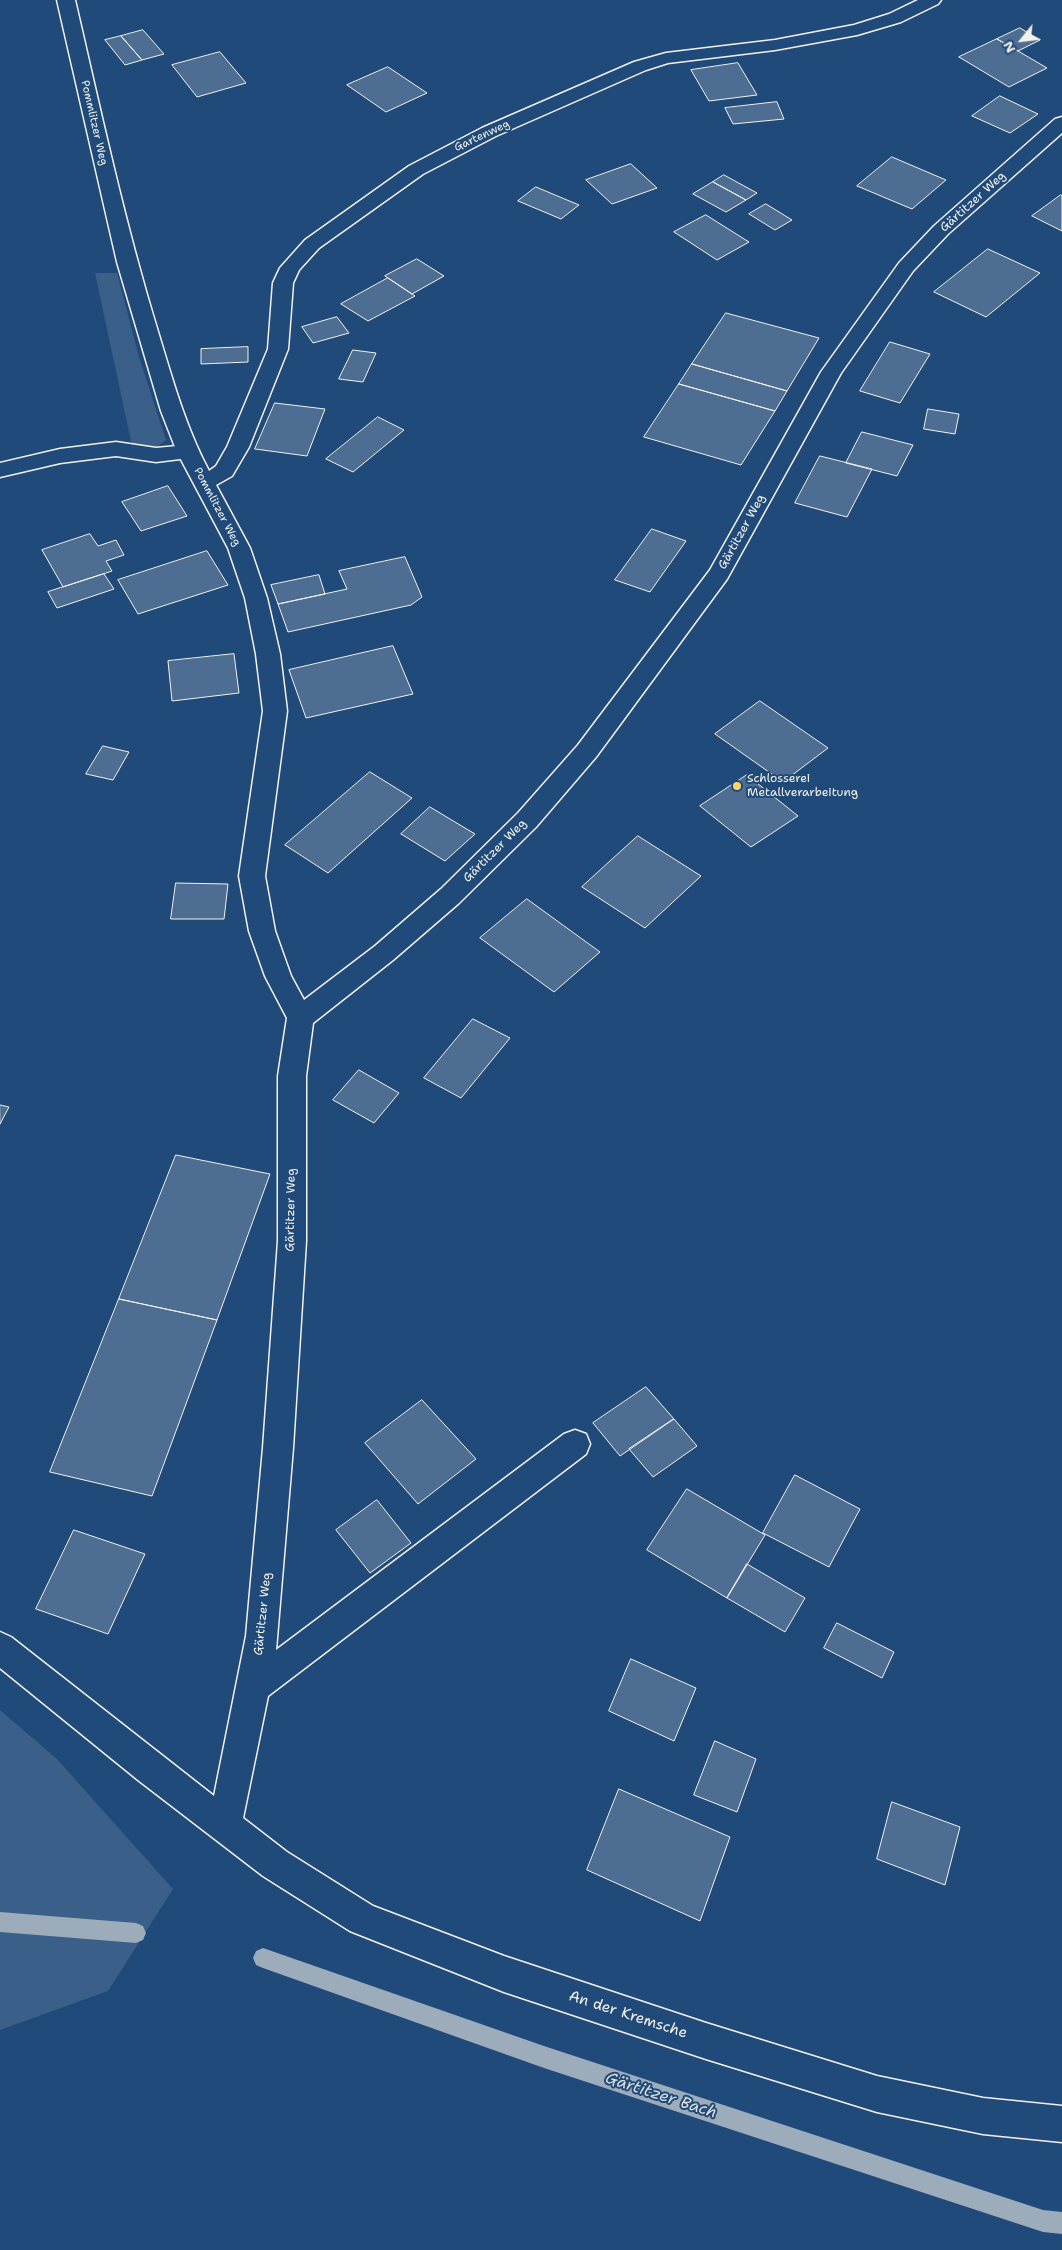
<!DOCTYPE html>
<meta charset="utf-8">
<style>
body{margin:0}
#map{position:relative;width:1062px;height:2250px;overflow:hidden;background:#1f4a7a;font-family:"Shantell Sans",sans-serif}
canvas{display:block}
.north{position:absolute;left:997px;top:15px;width:50px;height:50px;-webkit-text-stroke:4px #1f4a7a;paint-order:stroke;rotate:241deg;font-size:14px;font-weight:700;line-height:20px;text-align:center;color:#f4f1e8}
.north::after{content:'';display:block;margin:auto;width:18px;height:22px;background:#f4f1e8;clip-path:polygon(50% 0,100% 100%,50% 72%,0 100%)}
</style>
<div id="map">
<canvas width="1062" height="2250"></canvas>
<div class="north">N</div>
</div>
<script>
const g = document.querySelector('canvas').getContext('2d');
g.lineJoin = 'round';
function paint(path, color) {
  g.fillStyle = color;
  g.fill(path, 'evenodd');
}
function trace(path, color, width, dash) {
  g.strokeStyle = color;
  g.lineWidth = width;
  g.lineCap = dash ? 'butt' : 'round';
  g.setLineDash(dash || []);
  g.stroke(path);
}
function label(font, color, halo, rows, align = 'center') {
  g.font = font + ' "Shantell Sans",sans-serif';
  g.lineWidth = 4;
  g.setLineDash([]);
  g.textBaseline = 'middle';
  g.strokeStyle = halo;
  g.fillStyle = color;
  for (const [text, x, y, turn = 0] of rows) {
    g.save();
    g.translate(x, y);
    g.rotate((+turn || 0) * Math.PI / 180);
    g.textAlign = isNaN(turn) ? turn : align;
    if (halo) g.strokeText(text, 0, 0);
    g.fillText(text, 0, 0);
    g.restore();
  }
}
paint(new Path2D(`
 M 95,273 L 117,273 L 139,357 L 166,440 L 155,449 L 132,446 Z
 M 0,1710 L 57,1759 L 173,1889 L 108,1991 L 0,2030 Z`), '#3a5f88');
paint(new Path2D(`
 M 0,1912 L 136,1923 L 143,1926 L 146,1933 L 143,1940 L 136,1943 L 0,1932 Z
 M 263,1948 L 544,2046 L 1043,2210 L 1062,2212 L 1062,2234 L 1043,2232 L 544,2068 L 263,1968 L 256,1965 L 253,1958 L 256,1951 Z`), '#9cacbb');
const building = new Path2D(`
 M 1020,28 L 1040,40 L 1018,51 L 997,39 Z
 M 143,30 L 164,54 L 142,60 L 121,36 Z
 M 121,36 L 142,60 L 125,65 L 105,40 Z
 M 997,39 L 1018,51 L 1047,68 L 1009,87 L 959,57 Z
 M 220,52 L 246,83 L 197,97 L 172,65 Z
 M 738,63 L 757,95 L 709,101 L 691,70 Z
 M 388,67 L 427,93 L 386,112 L 347,85 Z
 M 1000,96 L 1038,114 L 1010,133 L 972,116 Z
 M 777,102 L 784,119 L 733,124 L 725,108 Z
 M 892,157 L 946,180 L 912,209 L 857,186 Z
 M 631,164 L 657,188 L 612,204 L 586,180 Z
 M 724,175 L 757,193 L 746,200 L 713,182 Z
 M 713,182 L 746,200 L 726,212 L 693,194 Z
 M 536,187 L 579,205 L 561,219 L 518,201 Z
 M 1061,195 L 1062,196 L 1062,231 L 1032,216 Z
 M 766,204 L 792,220 L 775,230 L 749,214 Z
 M 706,215 L 749,242 L 717,260 L 674,232 Z
 M 988,249 L 1040,273 L 986,317 L 934,292 Z
 M 417,259 L 444,276 L 412,294 L 385,276 Z
 M 388,278 L 415,296 L 368,321 L 341,304 Z
 M 726,313 L 819,338 L 787,391 L 692,364 Z
 M 337,317 L 349,333 L 313,343 L 302,327 Z
 M 890,342 L 930,354 L 900,403 L 860,391 Z
 M 248,347 L 248,362 L 201,364 L 201,349 Z
 M 353,350 L 376,353 L 363,382 L 339,379 Z
 M 692,364 L 787,391 L 775,411 L 679,384 Z
 M 679,384 L 775,411 L 741,465 L 644,437 Z
 M 275,403 L 325,409 L 307,456 L 255,449 Z
 M 928,409 L 959,414 L 955,434 L 924,429 Z
 M 378,417 L 404,430 L 353,472 L 326,459 Z
 M 862,432 L 913,445 L 897,476 L 846,463 Z
 M 820,456 L 872,469 L 847,517 L 795,503 Z
 M 168,486 L 187,516 L 141,531 L 122,502 Z
 M 652,529 L 686,541 L 650,592 L 615,580 Z
 M 90,534 L 98,546 L 116,540 L 124,555 L 106,561 L 112,571 L 63,587 L 42,550 Z
 M 207,551 L 228,585 L 138,614 L 118,580 Z
 M 405,557 L 422,597 L 411,605 L 288,632 L 278,604 L 347,589 L 339,571 Z
 M 104,574 L 114,589 L 57,608 L 48,592 Z
 M 319,575 L 325,594 L 278,604 L 271,585 Z
 M 393,646 L 413,694 L 306,718 L 289,670 Z
 M 234,654 L 239,693 L 172,701 L 168,661 Z
 M 760,701 L 828,748 L 783,782 L 715,734 Z
 M 103,746 L 129,752 L 113,780 L 86,774 Z
 M 370,772 L 412,798 L 328,873 L 285,845 Z
 M 747,775 L 798,816 L 751,847 L 700,806 Z
 M 430,807 L 475,834 L 445,861 L 401,834 Z
 M 638,836 L 701,876 L 645,928 L 582,887 Z
 M 176,883 L 228,884 L 224,919 L 171,919 Z
 M 527,899 L 600,952 L 554,992 L 480,938 Z
 M 473,1019 L 510,1038 L 461,1098 L 424,1078 Z
 M 359,1070 L 399,1093 L 374,1123 L 333,1100 Z
 M 0,1105 L 9,1107 L 0,1124 Z
 M 176,1155 L 270,1174 L 217,1320 L 119,1299 Z
 M 119,1299 L 217,1320 L 152,1496 L 50,1472 Z
 M 646,1387 L 674,1419 L 620,1456 L 593,1423 Z
 M 422,1400 L 476,1459 L 418,1504 L 365,1443 Z
 M 674,1419 L 697,1446 L 653,1477 L 629,1449 Z
 M 795,1475 L 860,1509 L 829,1567 L 763,1533 Z
 M 687,1489 L 765,1535 L 727,1598 L 647,1550 Z
 M 377,1500 L 411,1543 L 370,1573 L 336,1530 Z
 M 74,1530 L 145,1554 L 108,1634 L 36,1609 Z
 M 747,1564 L 805,1598 L 785,1632 L 727,1598 Z
 M 837,1623 L 894,1652 L 882,1678 L 824,1648 Z
 M 631,1659 L 696,1688 L 674,1741 L 609,1711 Z
 M 715,1741 L 756,1759 L 737,1812 L 694,1795 Z
 M 619,1789 L 730,1837 L 700,1921 L 587,1870 Z
 M 892,1802 L 960,1827 L 945,1885 L 877,1859 Z`);
paint(building, '#4d6e92');
trace(building, '#f4f1e8', 1);
const service = new Path2D(`
 M 116,442 L 156,448 L 188,445 L 196,447 L 199,452 L 196,457 L 156,462 L 116,456 L 60,463 L 0,477 L 0,463 L 60,449 Z`);
const minor = new Path2D(`
 M 57,0 L 75,0 C 101,112 125,225 159,335 C 173,381 186,428 209,471 L 216,466 L 227,447 L 268,349 L 273,283 L 280,268 L 305,240 L 409,166 L 482,128 L 634,62 L 666,53 L 775,40 L 854,25 L 889,14 L 918,0 L 941,0 L 938,4 L 901,22 L 857,35 L 775,50 L 668,63 L 646,70 L 496,136 L 423,174 L 319,248 L 299,270 L 293,283 L 288,349 L 249,447 L 232,476 L 216,485 L 250,548 L 267,598 L 280,654 L 287,711 L 265,876 L 275,931 L 291,976 L 304,1000 L 375,946 L 441,889 L 518,813 L 578,745 L 710,570 L 821,372 L 899,263 L 934,226 L 1055,119 L 1062,117 L 1062,133 L 948,234 L 913,271 L 841,373 L 727,579 L 596,757 L 536,827 L 459,903 L 393,960 L 313,1023 L 306,1076 L 306,1241 L 293,1448 L 276,1650 L 564,1434 L 575,1430 L 586,1434 L 590,1444 L 586,1454 L 268,1696 L 243,1818 L 287,1852 L 373,1906 L 504,1956 L 706,2023 L 877,2076 L 983,2098 L 1062,2106 L 1062,2142 L 983,2134 L 877,2112 L 706,2059 L 504,1992 L 350,1931 L 263,1876 L 138,1780 L 0,1668 L 0,1632 L 11,1637 L 214,1796 L 246,1636 L 263,1448 L 278,1241 L 278,1076 L 287,1018 L 265,976 L 249,931 L 239,876 L 263,711 L 256,654 L 245,598 L 228,548 L 177,452 L 161,411 L 117,262 Z`);
trace(service, '#f4f1e8', 3);
trace(minor, '#f4f1e8', 3);
paint(service, '#1f4a7a');
paint(minor, '#1f4a7a');
for (const [x, y, r, color] of [
 [737,786,5,"#ffd166"]
]) {
  const dot = new Path2D();
  dot.arc(x, y, r, 0, 2 * Math.PI);
  g.fillStyle = color;
  g.fill(dot);
  trace(dot, '#1f4a7a', 2);
}
label('11px', '#f4f1e8', '#1f4a7a', [
 ["Pommlitzer Weg",94,123,77],
 ["Gartenweg",482,136,-25],
 ["Pommlitzer Weg",217,507,62]
]);
label('12px', '#f4f1e8', '#1f4a7a', [
 ["Gärtitzer Weg",973,202,-42],
 ["Gärtitzer Weg",742,532,-61],
 ["Gärtitzer Weg",495,851,-45],
 ["Gärtitzer Weg",291,1210,-89],
 ["Gärtitzer Weg",263,1614,-84]
]);
label('12px', '#f4f1e8', '#1f4a7a', [
 ["Schlosserei",747,779],
 ["Metallverarbeitung",747,793]
], 'left');
label('15px', '#f4f1e8', '#1f4a7a', [
 ["An der Kremsche",628,2015,18]
]);
label('italic 16px', '#dee0dd', '#1f4a7a', [
 ["Gärtitzer Bach",661,2096,18]
]);
</script>
